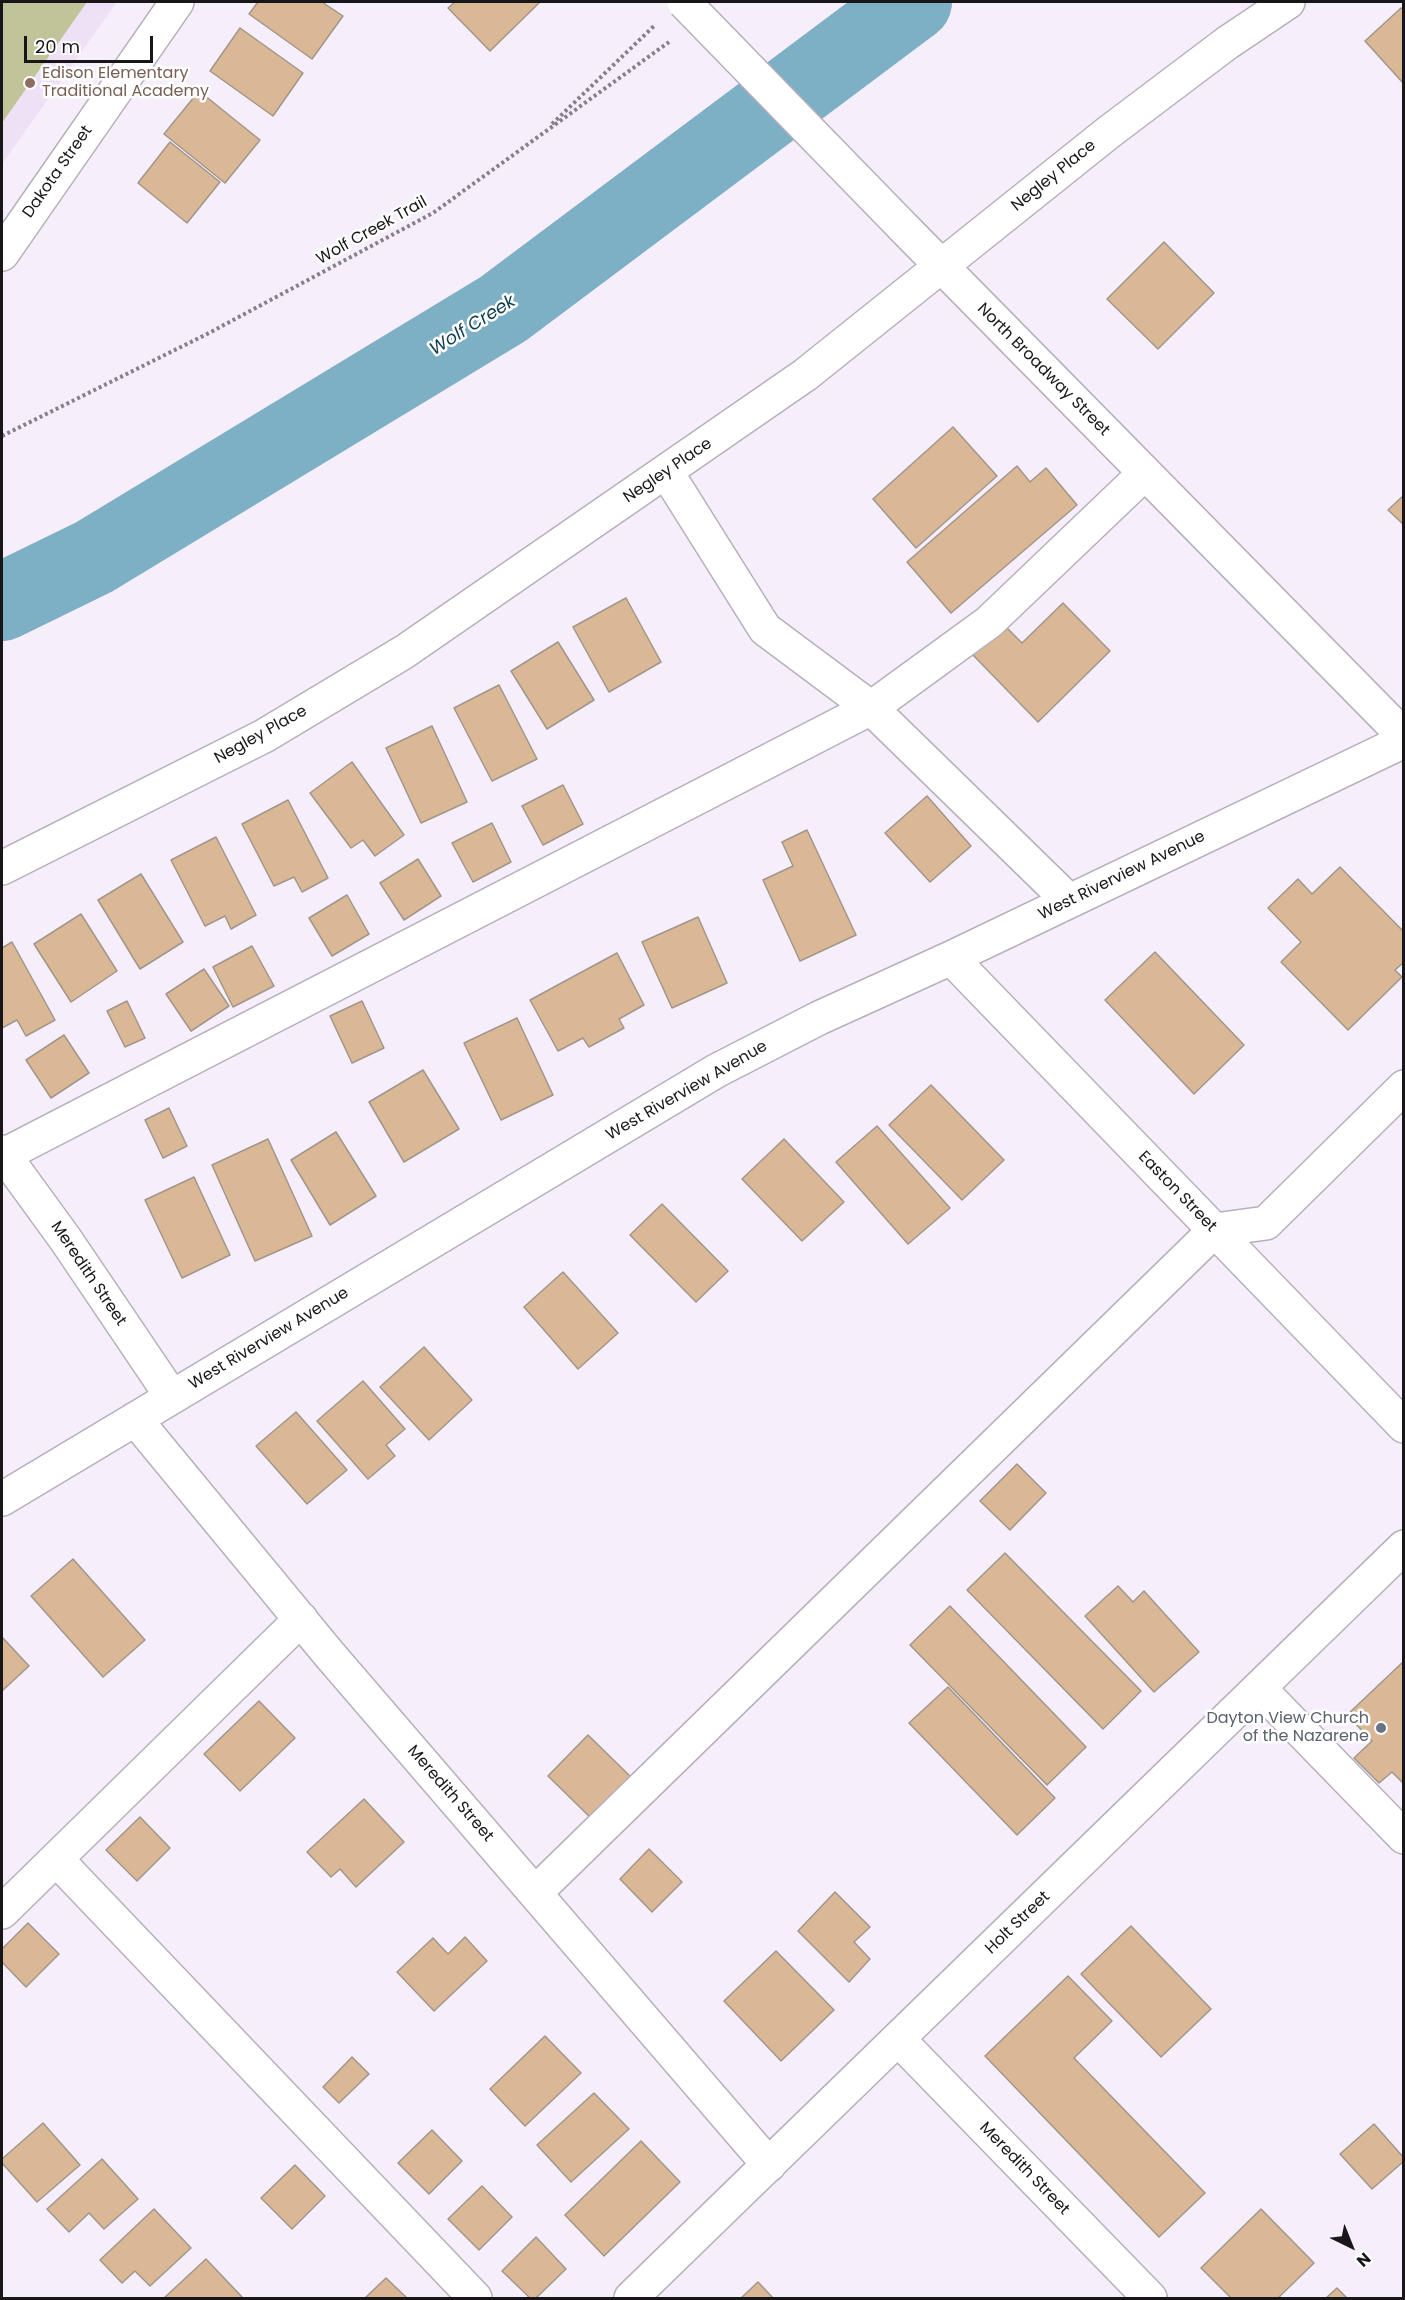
<!DOCTYPE html>
<style>
body{margin:0}
#map{position:relative;width:1405px;height:2300px;overflow:hidden;background:#f7eefb;font-family:Poppins,sans-serif}
canvas{display:block}
.frame{position:absolute;inset:0;border:3px solid #19161a;pointer-events:none}
.north{position:absolute;left:1321px;top:2216px;width:60px;height:60px;-webkit-text-stroke:4px #fff;paint-order:stroke;rotate:137deg;font-size:16px;font-weight:700;line-height:24px;text-align:center;color:#19161a}
.north::after{content:'';display:block;margin:auto;width:21px;height:27px;background:#19161a;clip-path:polygon(50% 0,100% 100%,50% 72%,0 100%)}
.scale{position:absolute;left:24px;top:36px;width:129px;height:27px;box-sizing:border-box;border:3px solid #19161a;border-top:0;padding-left:8px;font-size:18px;line-height:21px;white-space:nowrap;color:#19161a;-webkit-text-stroke:4px #fff;paint-order:stroke}
</style>
<div id="map">
<canvas width="1405" height="2300"></canvas>
<div class="frame"></div>
<div class="north">N</div>
<div class="scale">20 m</div>
</div>
<script>
const g = document.querySelector('canvas').getContext('2d');
g.lineJoin = 'round';
function paint(path, color) {
  g.fillStyle = color;
  g.fill(path, 'evenodd');
}
function trace(path, color, width, dash) {
  g.strokeStyle = color;
  g.lineWidth = width;
  g.lineCap = dash ? 'butt' : 'round';
  g.setLineDash(dash || []);
  g.stroke(path);
}
function label(font, color, halo, rows, align = 'center') {
  g.font = font + ' Poppins,sans-serif';
  g.lineWidth = 5;
  g.setLineDash([]);
  g.textBaseline = 'middle';
  g.strokeStyle = halo;
  g.fillStyle = color;
  for (const [text, x, y, turn = 0] of rows) {
    g.save();
    g.translate(x, y);
    g.rotate((+turn || 0) * Math.PI / 180);
    g.textAlign = isNaN(turn) ? turn : align;
    if (halo) g.strokeText(text, 0, 0);
    g.fillText(text, 0, 0);
    g.restore();
  }
}
paint(new Path2D(`
 M 2,2 L 117,2 L 2,164 Z`), '#efe1f5');
paint(new Path2D(`
 M 2,2 L 87,2 L 2,123 Z`), '#c1c498');
trace(new Path2D(`
 M 2,602 L 94,557 L 503,309 L 913,2`), '#7db0c5', 78);
const building = new Path2D(`
 M 258,2 L 322,2 L 343,16 L 312,59 L 249,14 Z
 M 455,2 L 540,2 L 490,51 L 448,8 Z
 M 1401,8 L 1404,10 L 1404,84 L 1365,41 Z
 M 240,28 L 303,73 L 273,116 L 210,71 Z
 M 199,91 L 260,140 L 225,183 L 164,134 Z
 M 170,142 L 220,182 L 187,223 L 138,183 Z
 M 1164,242 L 1214,293 L 1158,349 L 1107,299 Z
 M 953,427 L 997,476 L 916,548 L 873,499 Z
 M 1017,466 L 1030,482 L 1046,468 L 1077,505 L 951,613 L 907,562 Z
 M 1404,495 L 1404,525 L 1388,510 Z
 M 626,598 L 661,662 L 609,692 L 573,627 Z
 M 1063,603 L 1110,651 L 1038,722 L 973,655 L 1003,624 L 1022,643 Z
 M 558,642 L 594,700 L 547,729 L 511,671 Z
 M 499,685 L 537,759 L 492,781 L 454,708 Z
 M 432,726 L 467,802 L 421,823 L 386,748 Z
 M 352,762 L 404,835 L 375,856 L 363,840 L 351,848 L 310,793 Z
 M 563,785 L 583,824 L 543,845 L 522,806 Z
 M 927,796 L 971,846 L 930,882 L 885,833 Z
 M 288,800 L 328,878 L 302,892 L 294,877 L 274,886 L 242,824 Z
 M 492,823 L 511,862 L 473,882 L 452,843 Z
 M 807,830 L 856,935 L 800,961 L 763,880 L 793,866 L 782,842 Z
 M 216,837 L 256,915 L 231,929 L 225,916 L 205,926 L 171,860 Z
 M 418,859 L 441,896 L 404,920 L 380,883 Z
 M 1340,867 L 1404,932 L 1404,962 L 1395,970 L 1402,977 L 1348,1030 L 1281,962 L 1301,942 L 1268,908 L 1298,879 L 1312,894 Z
 M 141,874 L 183,942 L 140,969 L 98,900 Z
 M 347,895 L 369,934 L 332,956 L 309,918 Z
 M 81,914 L 117,971 L 71,1002 L 34,944 Z
 M 698,917 L 727,983 L 672,1008 L 642,942 Z
 M 12,942 L 55,1020 L 26,1036 L 17,1020 L 2,1028 L 2,948 Z
 M 252,946 L 274,986 L 233,1007 L 213,967 Z
 M 1155,952 L 1244,1045 L 1194,1094 L 1105,1000 Z
 M 617,953 L 644,1005 L 619,1019 L 624,1028 L 589,1047 L 583,1038 L 558,1051 L 530,1000 Z
 M 204,969 L 229,1006 L 191,1031 L 166,994 Z
 M 127,1001 L 145,1038 L 125,1047 L 107,1011 Z
 M 362,1001 L 384,1048 L 352,1063 L 330,1016 Z
 M 517,1018 L 553,1095 L 501,1120 L 464,1043 Z
 M 64,1035 L 89,1073 L 51,1098 L 26,1060 Z
 M 423,1070 L 459,1129 L 404,1162 L 369,1102 Z
 M 931,1085 L 1004,1160 L 962,1200 L 889,1125 Z
 M 169,1108 L 187,1146 L 163,1158 L 145,1120 Z
 M 877,1126 L 950,1208 L 908,1244 L 836,1162 Z
 M 336,1132 L 376,1196 L 330,1225 L 291,1160 Z
 M 268,1139 L 312,1236 L 255,1261 L 212,1165 Z
 M 784,1139 L 844,1202 L 802,1241 L 742,1179 Z
 M 194,1177 L 230,1255 L 182,1278 L 145,1200 Z
 M 662,1204 L 728,1271 L 696,1302 L 630,1235 Z
 M 563,1272 L 618,1333 L 578,1369 L 524,1307 Z
 M 424,1347 L 472,1400 L 429,1440 L 380,1387 Z
 M 363,1381 L 405,1429 L 386,1445 L 395,1456 L 368,1479 L 317,1421 Z
 M 296,1412 L 347,1470 L 307,1504 L 256,1446 Z
 M 1017,1464 L 1046,1493 L 1010,1530 L 980,1501 Z
 M 1005,1553 L 1141,1691 L 1103,1729 L 967,1590 Z
 M 73,1559 L 145,1640 L 103,1677 L 31,1596 Z
 M 1118,1586 L 1133,1602 L 1144,1591 L 1199,1652 L 1154,1692 L 1085,1616 Z
 M 950,1606 L 1086,1747 L 1047,1785 L 910,1645 Z
 M 2,1637 L 29,1666 L 2,1691 Z
 M 1404,1661 L 1404,1784 L 1392,1772 L 1379,1783 L 1354,1758 L 1372,1741 L 1347,1715 Z
 M 948,1687 L 1055,1798 L 1017,1835 L 909,1723 Z
 M 259,1701 L 295,1738 L 240,1791 L 204,1754 Z
 M 588,1735 L 635,1781 L 595,1822 L 548,1776 Z
 M 364,1799 L 404,1842 L 356,1887 L 340,1869 L 331,1877 L 307,1852 Z
 M 140,1817 L 170,1848 L 137,1881 L 106,1850 Z
 M 649,1849 L 682,1882 L 652,1912 L 620,1879 Z
 M 835,1892 L 870,1927 L 854,1942 L 870,1959 L 849,1982 L 798,1931 Z
 M 28,1923 L 59,1954 L 26,1987 L 2,1962 L 2,1949 Z
 M 1131,1926 L 1211,2009 L 1161,2057 L 1081,1974 Z
 M 465,1937 L 487,1961 L 434,2011 L 397,1972 L 433,1938 L 448,1954 Z
 M 776,1951 L 834,2010 L 781,2061 L 724,2001 Z
 M 1068,1976 L 1112,2021 L 1074,2058 L 1205,2193 L 1159,2237 L 985,2056 Z
 M 545,2036 L 581,2073 L 525,2126 L 490,2089 Z
 M 352,2057 L 369,2074 L 339,2103 L 323,2087 Z
 M 594,2093 L 629,2129 L 571,2182 L 537,2145 Z
 M 43,2123 L 80,2165 L 37,2202 L 2,2163 L 2,2159 Z
 M 1374,2124 L 1404,2158 L 1404,2161 L 1372,2189 L 1340,2154 Z
 M 432,2130 L 462,2161 L 429,2194 L 398,2163 Z
 M 641,2141 L 680,2182 L 604,2256 L 565,2215 Z
 M 102,2159 L 138,2199 L 104,2229 L 89,2213 L 69,2232 L 47,2209 Z
 M 295,2165 L 325,2196 L 292,2229 L 261,2198 Z
 M 482,2186 L 512,2217 L 479,2250 L 448,2219 Z
 M 154,2209 L 191,2248 L 150,2286 L 135,2271 L 122,2283 L 100,2260 Z
 M 1261,2209 L 1314,2263 L 1278,2298 L 1231,2298 L 1201,2268 Z
 M 536,2237 L 566,2269 L 536,2298 L 530,2298 L 502,2271 Z
 M 206,2259 L 243,2298 L 164,2298 Z
 M 386,2278 L 407,2298 L 365,2298 Z
 M 758,2282 L 773,2298 L 741,2298 Z
 M 1337,2288 L 1347,2298 L 1326,2298 Z`);
paint(building, '#dbb895');
trace(building, '#a0968b', 1.5);
const minor = new Path2D(`
 M 905,229 L 1404,736
 M 2,254 L 177,2
 M 667,473 L 765,629 L 871,708 L 1069,901
 M 2,868 L 264,736 L 404,652 L 805,375 L 1109,132 L 1227,43 L 1288,2
 M 951,958 L 1404,1426
 M 2,1152 L 66,1240 L 172,1397
 M 2,1156 L 871,708 L 989,622 L 1145,473
 M 135,1419 L 329,1654 L 769,2165
 M 2,1499 L 716,1071 L 819,1018 L 951,958 L 1404,741
 M 1259,1688 L 1404,1837
 M 56,1859 L 475,2298
 M 535,1893 L 1215,1230 L 1266,1223 L 1404,1087
 M 2,1912 L 301,1619
 M 898,2039 L 1150,2298
 M 631,2298 L 1404,1547`);
trace(minor, '#b8afbc', 36);
trace(new Path2D(`
 M 552,124 L 655,25
 M 2,436 L 209,333 L 433,213 L 669,42`), '#868088', 4, [3, 3]);
trace(minor, '#fff', 33);
const minorBridge = new Path2D(`
 M 684,2 L 905,229`);
trace(minorBridge, '#b8afbc', 36, []);
trace(minorBridge, '#fff', 33);
for (const [x, y, r, color] of [
 [30,83,6,"#8d6e63"],
 [1381,1728,6,"#6b7280"]
]) {
  const dot = new Path2D();
  dot.arc(x, y, r, 0, 2 * Math.PI);
  g.fillStyle = color;
  g.fill(dot);
  trace(dot, '#fff', 2);
}
label('16px', '#785e54', '#fff', [
 ["Edison Elementary",42,74],
 ["Traditional Academy",42,92]
], 'left');
label('16px', '#19161a', '#fff', [
 ["Dakota Street",58,172,-55],
 ["Negley Place",1054,176,-39],
 ["Wolf Creek Trail",372,231,-29],
 ["North Broadway Street",1043,370,45],
 ["Negley Place",668,471,-34],
 ["Negley Place",261,735,-29],
 ["West Riverview Avenue",1122,876,-26],
 ["West Riverview Avenue",687,1091,-30],
 ["Easton Street",1177,1192,46],
 ["Meredith Street",88,1274,56],
 ["West Riverview Avenue",269,1339,-31],
 ["Meredith Street",450,1794,49],
 ["Holt Street",1018,1923,-44],
 ["Meredith Street",1024,2169,46]
]);
label('16px', '#5b616d', '#fff', [
 ["Dayton View Church",1369,1719],
 ["of the Nazarene",1369,1737]
], 'right');
label('italic 18px', '#12404f', '#fff', [
 ["Wolf Creek",473,326,-32]
]);
</script>
